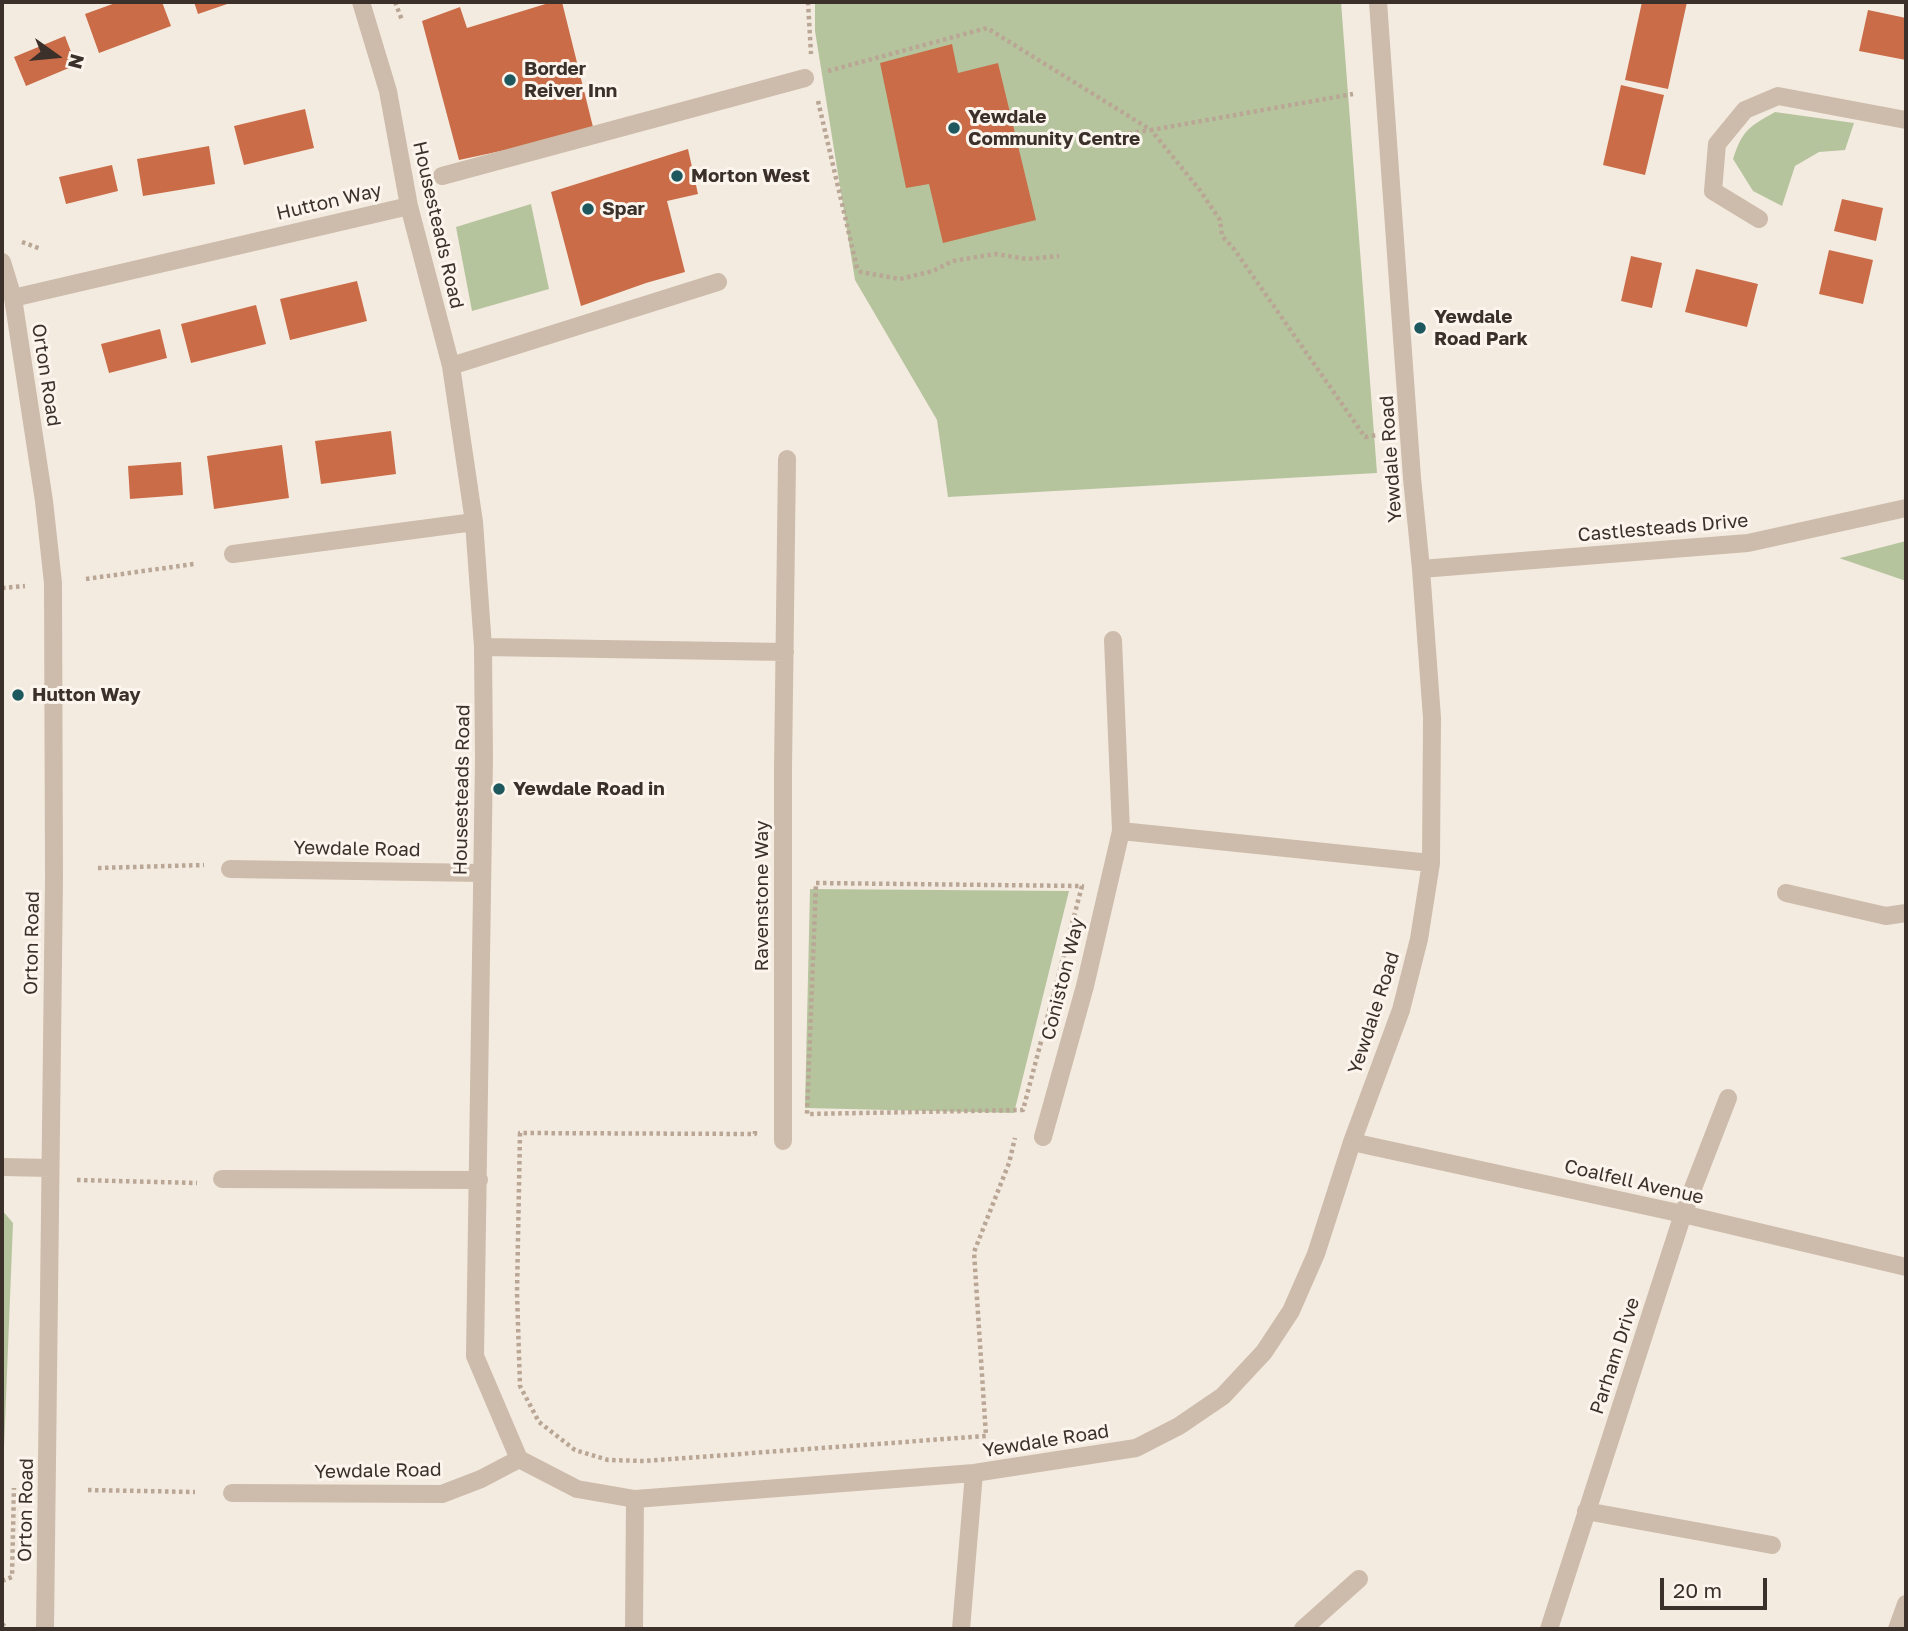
<!DOCTYPE html>
<style>
body{margin:0}
#map{position:relative;width:1908px;height:1631px;overflow:hidden;background:#f4ebe0;font-family:"Golos Text",sans-serif}
canvas{display:block}
.frame{position:absolute;inset:0;border:4px solid #3b302a;pointer-events:none}
.north{position:absolute;left:21px;top:21px;width:70px;height:70px;-webkit-text-stroke:5px #fbf5ed;paint-order:stroke;rotate:105deg;font-size:19px;font-weight:700;line-height:28px;text-align:center;color:#3b302a}
.north::after{content:'';display:block;margin:auto;width:24px;height:32px;background:#3b302a;clip-path:polygon(50% 0,100% 100%,50% 72%,0 100%)}
.scale{position:absolute;left:1660px;top:1578px;width:107px;height:32px;box-sizing:border-box;border:4px solid #3b302a;border-top:0;padding-left:9px;font-size:21px;line-height:24px;white-space:nowrap;color:#3b302a;-webkit-text-stroke:5px #fbf5ed;paint-order:stroke}
</style>
<div id="map">
<canvas width="1908" height="1631"></canvas>
<div class="frame"></div>
<div class="north">N</div>
<div class="scale">20 m</div>
</div>
<script>
const g = document.querySelector('canvas').getContext('2d');
g.lineJoin = 'round';
function paint(path, color) {
  g.fillStyle = color;
  g.fill(path, 'evenodd');
}
function trace(path, color, width, dash) {
  g.strokeStyle = color;
  g.lineWidth = width;
  g.lineCap = dash ? 'butt' : 'round';
  g.setLineDash(dash || []);
  g.stroke(path);
}
function label(font, color, halo, rows, align = 'center') {
  g.font = font + ' "Golos Text",sans-serif';
  g.lineWidth = 6;
  g.setLineDash([]);
  g.textBaseline = 'middle';
  g.strokeStyle = halo;
  g.fillStyle = color;
  for (const [text, x, y, turn = 0] of rows) {
    g.save();
    g.translate(x, y);
    g.rotate((+turn || 0) * Math.PI / 180);
    g.textAlign = isNaN(turn) ? turn : align;
    if (halo) g.strokeText(text, 0, 0);
    g.fillText(text, 0, 0);
    g.restore();
  }
}
paint(new Path2D(`
 M 815,2 L 1341,2 L 1377,473 L 948,497 L 937,420 L 855,280 L 815,31 Z
 M 1775,112 L 1854,123 L 1845,150 L 1819,152 L 1795,166 L 1782,206 L 1753,191 L 1733,159 C 1743,129 1749,127 1775,112 Z
 M 531,204 L 549,289 L 472,311 L 456,227 Z
 M 1906,541 L 1906,581 L 1839,558 L 1840,558 Z
 M 810,889 L 1069,891 L 1014,1113 L 805,1108 Z
 M 2,1210 L 13,1223 L 2,1498 Z`), '#b6c49e');
paint(new Path2D(`
 M 118,2 L 162,2 L 171,26 L 99,53 L 85,14 Z
 M 194,2 L 233,2 L 198,14 Z
 M 552,2 L 562,2 L 594,131 L 459,160 L 422,21 L 460,7 L 467,28 Z
 M 1642,2 L 1687,2 L 1668,89 L 1625,80 Z
 M 1868,10 L 1906,18 L 1906,60 L 1859,51 Z
 M 65,36 L 76,65 L 26,86 L 14,57 Z
 M 952,44 L 958,73 L 998,63 L 1036,220 L 943,243 L 929,184 L 906,188 L 880,63 Z
 M 1621,85 L 1664,95 L 1645,175 L 1603,165 Z
 M 305,109 L 314,148 L 244,165 L 234,126 Z
 M 209,146 L 215,184 L 143,196 L 137,159 Z
 M 688,149 L 698,194 L 667,201 L 685,272 L 646,283 L 581,306 L 551,192 Z
 M 112,165 L 118,191 L 66,204 L 59,177 Z
 M 1842,199 L 1883,208 L 1876,241 L 1834,231 Z
 M 1829,250 L 1873,260 L 1863,304 L 1819,294 Z
 M 1631,256 L 1662,263 L 1652,308 L 1621,301 Z
 M 1696,269 L 1758,284 L 1747,327 L 1685,312 Z
 M 357,281 L 367,321 L 290,340 L 280,299 Z
 M 256,305 L 266,344 L 191,363 L 181,324 Z
 M 160,329 L 167,358 L 109,373 L 101,344 Z
 M 391,431 L 396,474 L 321,484 L 315,441 Z
 M 282,445 L 289,498 L 214,509 L 207,456 Z
 M 181,462 L 183,495 L 130,499 L 128,466 Z`), '#ca6c47');
trace(new Path2D(`
 M 395,2 L 402,20
 M 808,2 L 811,54
 M 828,71 L 987,28 L 1151,130 L 1353,94
 M 818,101 L 857,268 L 861,272 L 900,279 L 933,271 L 953,261 L 995,254 L 1027,259 L 1059,256
 M 1087,139 L 1151,130 L 1199,189 L 1220,220 L 1222,236 L 1234,249 L 1365,437 L 1377,435
 M 22,242 L 41,249
 M 86,579 L 194,564
 M 2,588 L 25,586
 M 98,868 L 204,865
 M 816,883 L 1082,886 L 1023,1110 L 807,1114 Z
 M 755,1131 L 755,1134 L 520,1133 L 517,1293 L 520,1386 L 539,1422 L 575,1450 L 608,1460 L 644,1461 L 986,1436 L 974,1252 L 1009,1163 L 1015,1138
 M 77,1180 L 197,1183
 M 88,1490 L 195,1492
 M 2,1581 L 12,1577 L 14,1488
 M 2,1624 L 6,1627`), '#b9a695', 4.5, [3.5, 3.5]);
trace(new Path2D(`
 M 361,2 L 388,91 L 409,206 L 451,366 L 474,522 L 483,647 L 484,758 L 475,1356 L 519,1459 L 577,1489 L 635,1499 L 974,1473 L 1136,1448 L 1179,1426 L 1223,1396 L 1264,1352 L 1291,1311 L 1316,1254 L 1352,1142 L 1401,1010 L 1419,939 L 1431,863 L 1432,718 L 1421,569 L 1412,478 L 1378,2
 M 442,176 L 805,78
 M 1759,219 L 1713,191 L 1717,144 L 1745,110 L 1778,96 L 1906,120
 M 2,262 L 13,298 L 44,501 L 53,583 L 54,877 L 45,1629
 M 13,298 L 409,206
 M 451,366 L 718,282
 M 233,554 L 474,522
 M 1421,569 L 1748,543 L 1906,508
 M 483,647 L 785,652
 M 1121,831 L 1431,863
 M 230,869 L 482,873
 M 1786,893 L 1886,916 L 1906,913
 M 1043,1137 L 1085,986 L 1121,831 L 1113,640
 M 783,1141 L 783,769 L 787,459
 M 1352,1142 L 1683,1214 L 1906,1267
 M 2,1167 L 50,1168
 M 222,1179 L 479,1180
 M 232,1493 L 442,1494 L 481,1479 L 519,1459
 M 1586,1511 L 1772,1545
 M 634,1629 L 635,1499
 M 961,1629 L 974,1473
 M 1303,1629 L 1359,1579
 M 1549,1629 L 1683,1214 L 1728,1098
 M 1897,1629 L 1906,1604`), '#cdbcab', 18);
for (const [x, y, r, color] of [
 [510,80,7,"#1d585e"],
 [954,128,7,"#1d585e"],
 [677,176,7,"#1d585e"],
 [588,209,7,"#1d585e"],
 [1420,328,7,"#1d585e"],
 [18,695,7,"#1d585e"],
 [499,789,7,"#1d585e"]
]) {
  const dot = new Path2D();
  dot.arc(x, y, r, 0, 2 * Math.PI);
  g.fillStyle = color;
  g.fill(dot);
  trace(dot, '#fbf5ed', 2.5);
}
label('bold 19px', '#3b302a', '#fbf5ed', [
 ["Border",524,69],
 ["Reiver Inn",524,91],
 ["Yewdale",968,117],
 ["Community Centre",968,139],
 ["Morton West",691,176],
 ["Spar",602,209],
 ["Yewdale",1434,317],
 ["Road Park",1434,339],
 ["Hutton Way",32,695],
 ["Yewdale Road in",513,789]
], 'left');
label('19px', '#3b302a', '#fbf5ed', [
 ["Hutton Way",329,202,-13],
 ["Housesteads Road",438,225,77],
 ["Orton Road",46,375,81],
 ["Yewdale Road",1391,459,-94],
 ["Castlesteads Drive",1663,528,-5],
 ["Housesteads Road",462,790,-89],
 ["Yewdale Road",357,849,1],
 ["Ravenstone Way",762,896,-90],
 ["Orton Road",32,943,-89],
 ["Coniston Way",1063,979,-76],
 ["Yewdale Road",1374,1013,-72],
 ["Coalfell Avenue",1634,1182,13],
 ["Parham Drive",1615,1356,-72],
 ["Yewdale Road",1046,1441,-9],
 ["Yewdale Road",378,1471,-1],
 ["Orton Road",26,1510,-89]
]);
</script>
